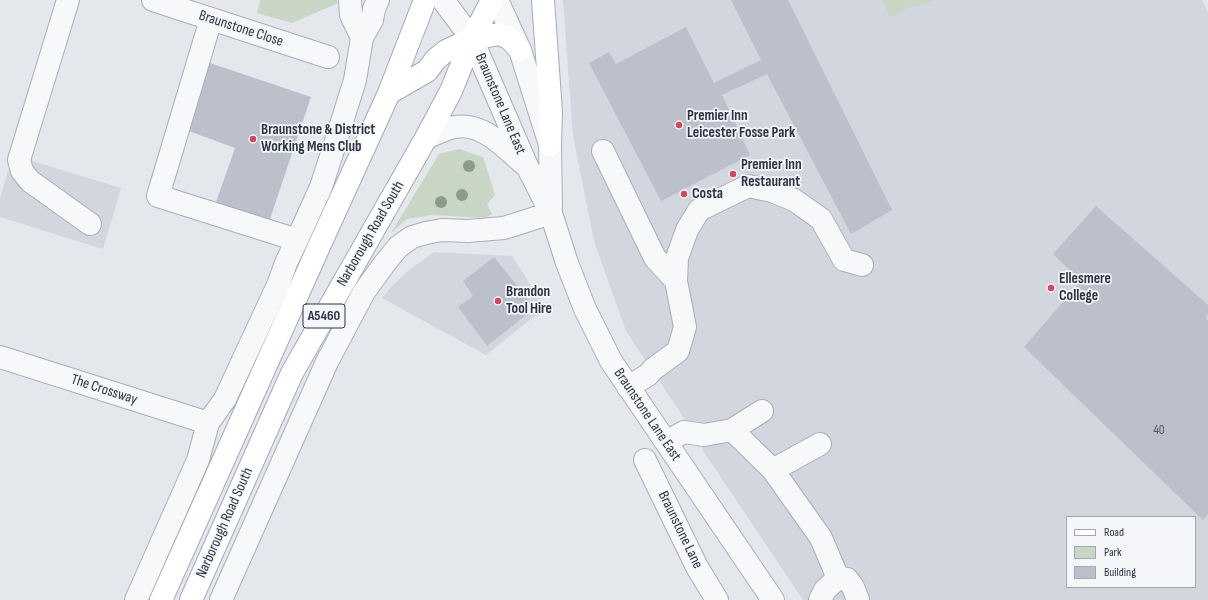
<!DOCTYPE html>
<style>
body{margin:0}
#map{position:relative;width:1208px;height:600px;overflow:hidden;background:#e4e7ec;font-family:"Sofia Sans Condensed",sans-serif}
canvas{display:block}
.legend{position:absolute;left:1066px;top:516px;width:130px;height:72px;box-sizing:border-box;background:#f4f6f9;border:1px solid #a4a8b1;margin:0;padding:5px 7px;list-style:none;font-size:12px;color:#2b3445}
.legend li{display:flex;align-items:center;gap:8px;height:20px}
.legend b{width:20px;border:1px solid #a4a8b1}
</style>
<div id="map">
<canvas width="1208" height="600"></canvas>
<ul class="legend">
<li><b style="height:5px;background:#fff"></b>Road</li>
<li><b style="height:11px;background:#c9d6c5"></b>Park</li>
<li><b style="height:11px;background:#bbc0ca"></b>Building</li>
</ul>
</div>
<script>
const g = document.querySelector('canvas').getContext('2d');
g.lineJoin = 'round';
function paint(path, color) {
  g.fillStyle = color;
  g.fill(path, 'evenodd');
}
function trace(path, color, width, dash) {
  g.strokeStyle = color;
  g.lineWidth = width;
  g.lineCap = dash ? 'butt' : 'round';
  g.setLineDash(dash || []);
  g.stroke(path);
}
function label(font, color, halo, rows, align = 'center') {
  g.font = font + ' "Sofia Sans Condensed",sans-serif';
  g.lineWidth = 3.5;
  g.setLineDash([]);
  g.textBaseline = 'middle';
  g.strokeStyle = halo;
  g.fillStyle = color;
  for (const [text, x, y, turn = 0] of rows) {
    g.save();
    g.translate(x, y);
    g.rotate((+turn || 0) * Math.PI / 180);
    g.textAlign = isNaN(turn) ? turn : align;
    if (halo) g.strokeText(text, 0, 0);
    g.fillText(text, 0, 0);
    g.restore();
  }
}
paint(new Path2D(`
 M 563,0 L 1202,0 L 1208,13 L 1208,600 L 803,600 L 702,449 L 704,435 L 686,421 L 626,331 L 594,241 L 573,136 ZM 1067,517 L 1195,517 L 1195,587 L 1067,587 Z
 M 13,155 L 121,188 L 103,249 L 0,217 L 0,199 Z
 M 434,252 L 512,256 L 545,308 L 486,355 L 382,298 L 392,286 L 409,270 Z`), '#d2d6de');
paint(new Path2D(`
 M 260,0 L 337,0 L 338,3 L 292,23 L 257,13 Z
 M 882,0 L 934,0 L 917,7 L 916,5 L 890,17 Z
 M 459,149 L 483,157 L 495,195 L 487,204 L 492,214 L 485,218 L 432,215 L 407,219 L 391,233 L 439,154 Z`), '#c9d6c5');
paint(new Path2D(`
 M 731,0 L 788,0 L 892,210 L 851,234 L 767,74 L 722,95 L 750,155 L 661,201 L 589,63 L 609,52 L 616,64 L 686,27 L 714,83 L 761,60 Z
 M 210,63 L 311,97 L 268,225 L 214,208 L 235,148 L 186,130 Z
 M 1096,206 L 1208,305 L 1208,313 L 1206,318 L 1208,321 L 1208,514 L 1203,520 L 1024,347 L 1081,281 L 1053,254 Z
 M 494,257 L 535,308 L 487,346 L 458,307 L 473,296 L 463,281 Z`), '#bbc0ca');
const minor = new Path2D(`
 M 68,0 L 19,160 L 22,171 L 30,181 L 90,224
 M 153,0 L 328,57
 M 350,0 L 351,15 L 362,38
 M 443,0 L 472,39 L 527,166 L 551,213 L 567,263 L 585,309 L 611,361 L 773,600
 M 497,0 L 520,50 L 550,145 L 551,208
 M 211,19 L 158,196 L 297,240
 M 426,138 C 435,134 445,129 455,127 C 483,122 505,148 524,164
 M 603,151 L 655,258 L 676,281
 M 0,357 L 208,423
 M 628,387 L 648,375 L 652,370 L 678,351 L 685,327 L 676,281 L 677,258 L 687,230 L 699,210 L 748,186 L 772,191 L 794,200 L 821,219 L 844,260 L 862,265
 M 732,430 L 773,470 L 821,538 L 838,578
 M 666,442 L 684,432 L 704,435 L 732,430 L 762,411
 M 645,460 L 697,567 L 717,600
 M 773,470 L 820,444
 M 136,600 L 198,460 L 208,423 L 225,399 L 278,285 L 286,263 L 297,240 L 321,187 L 336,141 L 355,80 L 362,38 L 372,20 L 374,9 L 378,0
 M 221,600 L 327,362 L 364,292 L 385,263 L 398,247 L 412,237 L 426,233 L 442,230 L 468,231 L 504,228 L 551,213
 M 820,600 L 825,590 L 838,578 L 847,579 L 853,587 L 858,600`);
const major = new Path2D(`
 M 543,0 L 551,112 L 550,145
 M 389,93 L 427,71 L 436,59 L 446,51 L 472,39 L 499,34 L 509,38 L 520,50
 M 161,600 L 321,242 L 389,93 L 425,0
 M 191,600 L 292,373 L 426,138 L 451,91 L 472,39 L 492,0`);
trace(minor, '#a9aeb7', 24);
trace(major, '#a3abb8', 24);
trace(minor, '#f7f8fa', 22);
trace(major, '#fff', 22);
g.fillStyle = '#899d89';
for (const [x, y] of [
 [469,166],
 [462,195],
 [441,202]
]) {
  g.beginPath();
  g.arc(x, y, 6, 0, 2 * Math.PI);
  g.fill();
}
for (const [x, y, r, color] of [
 [679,125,4,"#d1495b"],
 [253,139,4,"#d1495b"],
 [733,174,4,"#d1495b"],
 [684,194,4,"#d1495b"],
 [1051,288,4,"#d1495b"],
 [498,301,4,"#d1495b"]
]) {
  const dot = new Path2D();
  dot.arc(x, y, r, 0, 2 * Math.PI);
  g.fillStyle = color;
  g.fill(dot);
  trace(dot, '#f4f6f9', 1.5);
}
label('13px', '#4f5766', null, [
 ["40",1159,431]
]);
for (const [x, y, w] of [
 [324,316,42]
]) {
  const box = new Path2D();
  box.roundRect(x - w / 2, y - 12, w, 24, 3);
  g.fillStyle = '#f4f6f9';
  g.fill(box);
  trace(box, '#2b3445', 1);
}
label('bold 14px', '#2b3445', null, [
 ["A5460",324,316]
]);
label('15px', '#2b3445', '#f4f6f9', [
 ["Braunstone Close",241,29,18],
 ["Braunstone Lane East",500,104,67],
 ["Narborough Road South",371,234,-60],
 ["The Crossway",104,390,18],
 ["Braunstone Lane East",647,415,56],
 ["Narborough Road South",225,523,-66],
 ["Braunstone Lane",680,530,64]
]);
label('bold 15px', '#2b3445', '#f4f6f9', [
 ["Premier Inn",687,116],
 ["Leicester Fosse Park",687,133],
 ["Braunstone & District",261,130],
 ["Working Mens Club",261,147],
 ["Premier Inn",741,165],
 ["Restaurant",741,182],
 ["Costa",692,194],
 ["Ellesmere",1059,279],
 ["College",1059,296],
 ["Brandon",506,292],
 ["Tool Hire",506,309]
], 'left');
</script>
